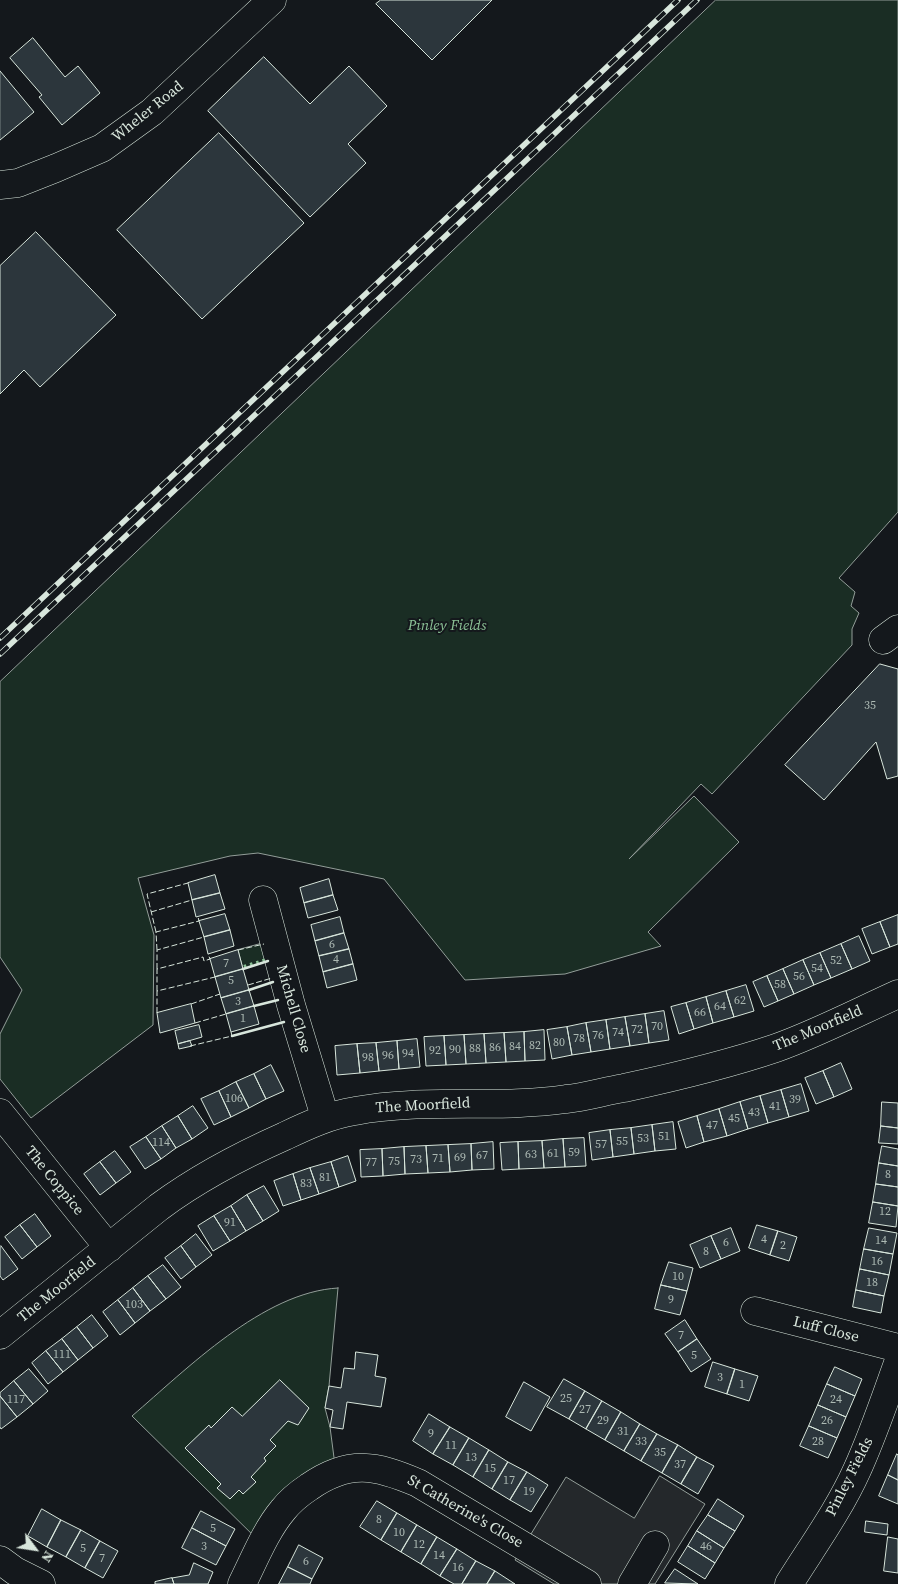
<!DOCTYPE html>
<style>
body{margin:0}
#map{position:relative;width:898px;height:1584px;overflow:hidden;background:#14181c;font-family:"Source Serif 4",serif}
canvas{display:block}
.north{position:absolute;left:10px;top:1524px;width:50px;height:50px;-webkit-text-stroke:4px #14181c;paint-order:stroke;rotate:121deg;font-size:14px;font-weight:700;line-height:20px;text-align:center;color:#d8e6dc}
.north::after{content:'';display:block;margin:auto;width:18px;height:22px;background:#d8e6dc;clip-path:polygon(50% 0,100% 100%,50% 72%,0 100%)}
</style>
<div id="map">
<canvas width="898" height="1584"></canvas>
<div class="north">N</div>
</div>
<script>
const g = document.querySelector('canvas').getContext('2d');
g.lineJoin = 'round';
function paint(path, color) {
  g.fillStyle = color;
  g.fill(path, 'evenodd');
}
function trace(path, color, width, dash) {
  g.strokeStyle = color;
  g.lineWidth = width;
  g.lineCap = dash ? 'butt' : 'round';
  g.setLineDash(dash || []);
  g.stroke(path);
}
function label(font, color, halo, rows, align = 'center') {
  g.font = font + ' "Source Serif 4",serif';
  g.lineWidth = 4;
  g.setLineDash([]);
  g.textBaseline = 'middle';
  g.strokeStyle = halo;
  g.fillStyle = color;
  for (const [text, x, y, turn = 0] of rows) {
    g.save();
    g.translate(x, y);
    g.rotate((+turn || 0) * Math.PI / 180);
    g.textAlign = isNaN(turn) ? turn : align;
    if (halo) g.strokeText(text, 0, 0);
    g.fillText(text, 0, 0);
    g.restore();
  }
}
const green = new Path2D(`
 M 716,0 L 898,0 L 898,512 L 839,578 L 855,592 L 851,606 L 859,613 L 852,629 L 852,645 L 712,794 L 701,784 L 629,859 L 694,796 L 739,842 L 648,932 L 661,946 L 565,974 L 465,980 L 384,879 L 258,853 L 230,856 L 138,878 L 154,935 L 153,1025 L 31,1118 L 0,1079 L 0,1034 L 22,990 L 0,957 L 0,682 Z
 M 264,943 L 268,961 L 243,969 L 238,950 Z
 M 338,1288 L 329,1386 L 325,1408 L 330,1427 L 336,1473 L 262,1544 L 132,1416 C 187,1369 263,1292 338,1288 Z`);
paint(green, '#1a2d24');
trace(green, '#939e99', 1);
const parking = new Path2D(`
 M 660,1476 L 705,1504 L 655,1584 L 554,1584 L 515,1560 L 566,1477 L 634,1518 Z`);
paint(parking, '#24282b');
trace(parking, '#939e99', 1);
const building = new Path2D(`
 M 381,0 L 492,0 L 432,60 L 376,4 Z
 M 33,38 L 65,77 L 78,66 L 100,93 L 62,125 L 39,97 L 42,95 L 10,58 Z
 M 264,57 L 310,104 L 349,66 L 387,106 L 348,144 L 366,163 L 310,217 L 208,111 Z
 M 0,71 L 34,112 L 0,140 Z
 M 219,133 L 304,223 L 202,319 L 117,230 Z
 M 36,232 L 116,315 L 40,387 L 24,370 L 0,394 L 0,266 Z
 M 880,664 L 898,669 L 898,776 L 887,779 L 876,742 L 824,800 L 785,765 Z
 M 215,875 L 220,893 L 192,900 L 188,883 Z
 M 329,879 L 333,895 L 304,903 L 300,888 Z
 M 220,893 L 225,909 L 196,917 L 192,900 Z
 M 333,895 L 338,910 L 308,918 L 304,903 Z
 M 225,914 L 230,930 L 204,937 L 199,921 Z
 M 898,915 L 898,944 L 890,947 L 880,922 Z
 M 340,917 L 344,933 L 315,941 L 311,925 Z
 M 880,922 L 890,947 L 872,954 L 862,929 Z
 M 230,930 L 234,946 L 208,954 L 204,937 Z
 M 344,933 L 349,949 L 319,956 L 315,941 Z
 M 859,936 L 870,961 L 852,969 L 841,944 Z
 M 841,944 L 852,969 L 831,978 L 820,953 Z
 M 349,949 L 353,964 L 323,972 L 319,956 Z
 M 238,950 L 243,969 L 215,977 L 210,959 Z
 M 820,953 L 831,978 L 814,985 L 803,960 Z
 M 803,960 L 814,985 L 794,994 L 783,969 Z
 M 353,964 L 357,980 L 327,988 L 323,972 Z
 M 243,969 L 249,990 L 221,998 L 215,977 Z
 M 783,969 L 794,994 L 778,1001 L 767,976 Z
 M 767,976 L 778,1001 L 764,1007 L 753,982 Z
 M 746,985 L 754,1011 L 734,1017 L 726,991 Z
 M 249,990 L 254,1006 L 226,1014 L 221,998 Z
 M 726,991 L 734,1017 L 713,1023 L 706,997 Z
 M 706,997 L 713,1023 L 694,1029 L 686,1003 Z
 M 686,1003 L 694,1029 L 679,1034 L 671,1007 Z
 M 191,1004 L 195,1023 L 160,1033 L 157,1013 Z
 M 254,1006 L 259,1024 L 231,1032 L 226,1014 Z
 M 664,1011 L 669,1040 L 649,1043 L 645,1014 Z
 M 645,1014 L 649,1043 L 630,1046 L 625,1017 Z
 M 625,1017 L 630,1046 L 610,1049 L 606,1020 Z
 M 606,1020 L 610,1049 L 591,1052 L 586,1023 Z
 M 586,1023 L 591,1052 L 572,1055 L 567,1027 Z
 M 199,1025 L 202,1037 L 178,1044 L 175,1031 Z
 M 567,1027 L 572,1055 L 552,1059 L 547,1030 Z
 M 544,1030 L 545,1060 L 525,1061 L 524,1032 Z
 M 524,1032 L 525,1061 L 506,1062 L 504,1033 Z
 M 504,1033 L 506,1062 L 486,1063 L 484,1034 Z
 M 484,1034 L 486,1063 L 466,1064 L 464,1035 Z
 M 464,1035 L 466,1064 L 446,1065 L 444,1036 Z
 M 444,1036 L 446,1065 L 426,1066 L 424,1037 Z
 M 417,1039 L 420,1067 L 399,1069 L 397,1041 Z
 M 190,1041 L 192,1046 L 179,1049 L 178,1044 Z
 M 397,1041 L 399,1069 L 379,1071 L 376,1043 Z
 M 376,1043 L 379,1071 L 360,1073 L 357,1044 Z
 M 357,1044 L 360,1073 L 337,1075 L 335,1046 Z
 M 841,1063 L 852,1089 L 834,1097 L 823,1071 Z
 M 271,1065 L 284,1091 L 266,1099 L 254,1074 Z
 M 823,1071 L 834,1097 L 816,1104 L 805,1078 Z
 M 254,1074 L 266,1099 L 249,1108 L 236,1082 Z
 M 236,1082 L 249,1108 L 231,1117 L 219,1091 Z
 M 801,1084 L 809,1111 L 789,1117 L 781,1090 Z
 M 781,1090 L 789,1117 L 768,1123 L 760,1096 Z
 M 219,1091 L 231,1117 L 214,1125 L 201,1099 Z
 M 760,1096 L 768,1123 L 748,1129 L 740,1102 Z
 M 740,1102 L 748,1129 L 727,1136 L 719,1109 Z
 M 882,1102 L 898,1103 L 898,1128 L 881,1126 Z
 M 193,1106 L 208,1128 L 192,1139 L 178,1116 Z
 M 719,1109 L 727,1136 L 704,1142 L 697,1116 Z
 M 178,1116 L 192,1139 L 176,1148 L 162,1126 Z
 M 697,1116 L 704,1142 L 686,1148 L 678,1122 Z
 M 673,1122 L 676,1149 L 655,1151 L 652,1125 Z
 M 652,1125 L 655,1151 L 634,1154 L 631,1128 Z
 M 162,1126 L 176,1148 L 161,1159 L 146,1137 Z
 M 881,1126 L 898,1128 L 898,1144 L 879,1143 Z
 M 631,1128 L 634,1154 L 613,1157 L 610,1130 Z
 M 610,1130 L 613,1157 L 592,1160 L 589,1133 Z
 M 146,1137 L 161,1159 L 145,1169 L 130,1147 Z
 M 584,1138 L 586,1166 L 565,1167 L 563,1139 Z
 M 563,1139 L 565,1167 L 544,1168 L 542,1141 Z
 M 542,1141 L 544,1168 L 519,1169 L 518,1142 Z
 M 493,1142 L 494,1169 L 472,1170 L 471,1144 Z
 M 518,1142 L 519,1169 L 502,1170 L 500,1143 Z
 M 471,1144 L 472,1170 L 450,1172 L 448,1145 Z
 M 448,1145 L 450,1172 L 428,1173 L 426,1146 Z
 M 426,1146 L 428,1173 L 405,1174 L 404,1147 Z
 M 882,1146 L 898,1149 L 898,1166 L 879,1163 Z
 M 404,1147 L 405,1174 L 383,1176 L 382,1149 Z
 M 382,1149 L 383,1176 L 361,1177 L 360,1150 Z
 M 115,1151 L 131,1172 L 116,1183 L 100,1162 Z
 M 348,1156 L 356,1181 L 339,1187 L 331,1162 Z
 M 100,1162 L 116,1183 L 100,1195 L 84,1174 Z
 M 331,1162 L 339,1187 L 319,1194 L 310,1168 Z
 M 879,1163 L 898,1166 L 898,1187 L 876,1184 Z
 M 310,1168 L 319,1194 L 301,1200 L 293,1174 Z
 M 293,1174 L 301,1200 L 283,1206 L 274,1181 Z
 M 876,1184 L 898,1187 L 898,1206 L 873,1202 Z
 M 264,1186 L 279,1211 L 263,1221 L 247,1195 Z
 M 247,1195 L 263,1221 L 246,1231 L 231,1206 Z
 M 873,1202 L 898,1206 L 896,1227 L 869,1223 Z
 M 231,1206 L 246,1231 L 230,1241 L 214,1216 Z
 M 35,1214 L 51,1236 L 37,1247 L 20,1225 Z
 M 214,1216 L 230,1241 L 213,1251 L 198,1226 Z
 M 20,1225 L 37,1247 L 22,1259 L 5,1237 Z
 M 757,1225 L 778,1231 L 770,1255 L 749,1248 Z
 M 731,1228 L 740,1251 L 721,1259 L 711,1236 Z
 M 869,1228 L 897,1233 L 893,1254 L 864,1249 Z
 M 778,1231 L 797,1237 L 789,1261 L 770,1255 Z
 M 196,1234 L 212,1255 L 196,1267 L 181,1246 Z
 M 711,1236 L 721,1259 L 700,1268 L 690,1245 Z
 M 1,1246 L 18,1269 L 3,1280 L 0,1276 L 0,1247 Z
 M 181,1246 L 196,1267 L 181,1279 L 165,1258 Z
 M 864,1249 L 893,1254 L 889,1275 L 860,1269 Z
 M 669,1262 L 693,1268 L 687,1291 L 661,1285 Z
 M 163,1265 L 181,1287 L 166,1299 L 148,1276 Z
 M 860,1269 L 889,1275 L 884,1296 L 856,1290 Z
 M 148,1276 L 166,1299 L 150,1311 L 133,1288 Z
 M 661,1285 L 687,1291 L 680,1315 L 655,1309 Z
 M 133,1288 L 150,1311 L 135,1323 L 118,1300 Z
 M 856,1290 L 884,1296 L 881,1313 L 853,1307 Z
 M 118,1300 L 135,1323 L 120,1335 L 103,1312 Z
 M 92,1315 L 108,1336 L 93,1348 L 77,1327 Z
 M 685,1320 L 697,1339 L 678,1352 L 665,1334 Z
 M 77,1327 L 93,1348 L 78,1360 L 62,1339 Z
 M 62,1339 L 78,1360 L 63,1372 L 46,1351 Z
 M 697,1339 L 711,1359 L 691,1372 L 678,1352 Z
 M 46,1351 L 63,1372 L 48,1384 L 32,1363 Z
 M 356,1352 L 378,1355 L 375,1376 L 386,1378 L 381,1407 L 347,1402 L 343,1429 L 330,1427 L 333,1410 L 325,1408 L 329,1386 L 341,1388 L 344,1368 L 354,1369 Z
 M 713,1362 L 735,1369 L 727,1394 L 705,1387 Z
 M 835,1367 L 862,1379 L 855,1396 L 827,1384 Z
 M 29,1369 L 48,1391 L 33,1404 L 14,1381 Z
 M 735,1369 L 758,1376 L 749,1401 L 727,1394 Z
 M 564,1379 L 585,1391 L 569,1419 L 547,1407 Z
 M 280,1380 L 309,1408 L 298,1425 L 288,1421 L 270,1440 L 276,1446 L 264,1458 L 266,1461 L 251,1477 L 256,1482 L 243,1494 L 239,1490 L 230,1499 L 217,1488 L 221,1484 L 185,1448 L 209,1425 L 211,1428 L 232,1407 L 242,1416 Z
 M 14,1381 L 33,1404 L 17,1417 L 0,1396 L 0,1393 Z
 M 524,1382 L 550,1397 L 531,1431 L 506,1417 Z
 M 827,1384 L 855,1396 L 846,1417 L 818,1405 Z
 M 585,1391 L 602,1401 L 586,1429 L 569,1419 Z
 M 0,1396 L 17,1417 L 1,1429 L 0,1427 Z
 M 602,1401 L 621,1412 L 605,1440 L 586,1429 Z
 M 818,1405 L 846,1417 L 837,1438 L 809,1426 Z
 M 621,1412 L 640,1424 L 624,1451 L 605,1440 Z
 M 429,1414 L 450,1427 L 433,1454 L 413,1441 Z
 M 640,1424 L 657,1434 L 641,1461 L 624,1451 Z
 M 809,1426 L 837,1438 L 828,1458 L 800,1446 Z
 M 450,1427 L 469,1438 L 453,1465 L 433,1454 Z
 M 657,1434 L 678,1445 L 662,1473 L 641,1461 Z
 M 469,1438 L 489,1450 L 473,1477 L 453,1465 Z
 M 678,1445 L 697,1457 L 681,1484 L 662,1473 Z
 M 489,1450 L 508,1462 L 492,1489 L 473,1477 Z
 M 897,1454 L 898,1455 L 898,1480 L 888,1475 Z
 M 697,1457 L 714,1466 L 698,1494 L 681,1484 Z
 M 508,1462 L 527,1472 L 510,1500 L 492,1489 Z
 M 527,1472 L 548,1485 L 531,1512 L 510,1500 Z
 M 888,1475 L 898,1480 L 898,1504 L 879,1496 Z
 M 718,1499 L 744,1516 L 735,1531 L 708,1515 Z
 M 377,1501 L 397,1513 L 381,1540 L 360,1527 Z
 M 42,1509 L 61,1520 L 47,1547 L 28,1536 Z
 M 201,1511 L 235,1529 L 226,1546 L 192,1528 Z
 M 397,1513 L 417,1525 L 401,1552 L 381,1540 Z
 M 708,1515 L 735,1531 L 724,1548 L 697,1531 Z
 M 61,1520 L 81,1530 L 66,1557 L 47,1547 Z
 M 866,1521 L 888,1524 L 887,1535 L 865,1532 Z
 M 417,1525 L 437,1537 L 421,1564 L 401,1552 Z
 M 192,1528 L 226,1546 L 216,1565 L 182,1548 Z
 M 81,1530 L 100,1541 L 85,1568 L 66,1557 Z
 M 697,1531 L 724,1548 L 715,1563 L 688,1546 Z
 M 437,1537 L 457,1549 L 440,1576 L 421,1564 Z
 M 888,1537 L 898,1539 L 898,1573 L 884,1571 Z
 M 100,1541 L 118,1551 L 103,1578 L 85,1568 Z
 M 299,1545 L 323,1558 L 312,1579 L 288,1567 Z
 M 688,1546 L 715,1563 L 705,1579 L 678,1562 Z
 M 457,1549 L 476,1561 L 462,1584 L 454,1584 L 440,1576 Z
 M 476,1561 L 495,1571 L 487,1584 L 462,1584 Z
 M 194,1563 L 213,1572 L 208,1584 L 174,1584 L 172,1578 L 189,1575 Z
 M 288,1567 L 312,1579 L 310,1584 L 279,1584 Z
 M 675,1569 L 698,1584 L 665,1583 Z
 M 495,1571 L 515,1584 L 487,1584 Z
 M 172,1578 L 174,1584 L 155,1584 L 155,1582 Z`);
paint(building, '#2c363c');
trace(building, '#d8e6dc', 1);
const minor = new Path2D(`
 M 0,185 L 18,183 L 56,168 L 102,148 L 152,112 L 272,0
 M 883,640 L 898,629
 M 263,900 L 291,1005 L 325,1117
 M 0,1113 L 109,1248
 M 755,1311 L 898,1348
 M 0,1335 L 159,1207 C 198,1178 240,1156 285,1136 C 308,1125 330,1115 355,1111 C 424,1098 496,1109 566,1099 C 586,1097 605,1091 624,1088 C 675,1077 726,1065 776,1048 C 818,1033 858,1012 898,994
 M 0,1560 L 15,1571 L 41,1584
 M 242,1584 C 254,1560 266,1530 283,1510 C 290,1501 300,1493 309,1487 C 349,1459 376,1465 418,1483 L 587,1584
 M 632,1584 L 655,1545
 M 789,1584 C 812,1547 839,1510 857,1470 C 873,1435 885,1399 898,1363`);
trace(minor, '#d8e6dc', 29);
trace(minor, '#14181c', 28);
const rail = new Path2D(`
 M 0,638 L 678,0
 M 0,654 L 697,0`);
trace(rail, '#d8e6dc', 5.5);
trace(rail, '#14181c', 4, [11]);
trace(new Path2D(`
 M 244,967 L 266,960`), '#8ac095', 4, [2.5, 4]);
trace(new Path2D(`
 M 151,912 L 192,900
 M 156,932 L 147,894 L 188,883
 M 157,950 L 156,932 L 199,921 L 198,917
 M 238,950 L 264,944
 M 157,969 L 157,950 L 204,937
 M 248,985 L 272,978
 M 157,991 L 157,969 L 203,957 L 204,961 L 210,959 L 208,954
 M 191,1004 L 220,994
 M 157,1013 L 157,991 L 215,977
 M 195,1023 L 226,1014
 M 190,1046 L 232,1036 L 231,1032`), '#d8e6dc', 1, [6, 2.5]);
trace(new Path2D(`
 M 243,969 L 268,961
 M 249,990 L 273,982
 M 254,1006 L 278,1000
 M 232,1036 L 284,1022`), '#d8e6dc', 2.5);
label('12px', '#adbab4', null, [
 ["35",870,706],
 ["6",332,945],
 ["4",336,960],
 ["52",836,961],
 ["7",226,964],
 ["54",817,969],
 ["56",799,977],
 ["5",231,981],
 ["58",780,985],
 ["62",740,1001],
 ["3",238,1002],
 ["64",720,1007],
 ["66",700,1013],
 ["1",243,1019],
 ["70",657,1027],
 ["72",637,1030],
 ["74",618,1033],
 ["76",598,1036],
 ["78",579,1039],
 ["80",559,1043],
 ["82",535,1046],
 ["84",515,1047],
 ["86",495,1048],
 ["88",475,1049],
 ["90",455,1050],
 ["92",435,1051],
 ["94",408,1054],
 ["96",388,1056],
 ["98",368,1058],
 ["106",234,1099],
 ["39",795,1100],
 ["41",775,1107],
 ["43",754,1113],
 ["45",734,1119],
 ["47",712,1126],
 ["51",664,1137],
 ["53",643,1139],
 ["55",622,1142],
 ["114",161,1143],
 ["57",601,1145],
 ["59",574,1153],
 ["61",553,1154],
 ["63",531,1155],
 ["67",482,1156],
 ["69",460,1158],
 ["71",438,1159],
 ["73",416,1160],
 ["75",394,1162],
 ["77",371,1163],
 ["8",888,1175],
 ["81",325,1178],
 ["83",306,1184],
 ["12",885,1212],
 ["91",230,1223],
 ["4",764,1240],
 ["14",881,1241],
 ["6",726,1243],
 ["2",783,1246],
 ["8",706,1252],
 ["16",877,1262],
 ["10",678,1277],
 ["18",872,1283],
 ["9",671,1300],
 ["103",134,1305],
 ["7",681,1336],
 ["111",62,1355],
 ["5",694,1356],
 ["3",720,1378],
 ["1",742,1385],
 ["25",566,1399],
 ["117",16,1400],
 ["24",836,1400],
 ["27",585,1410],
 ["29",603,1421],
 ["26",827,1421],
 ["31",623,1432],
 ["9",431,1434],
 ["33",641,1442],
 ["28",818,1442],
 ["11",451,1446],
 ["35",660,1453],
 ["13",471,1458],
 ["37",680,1465],
 ["15",490,1469],
 ["17",509,1481],
 ["19",529,1492],
 ["8",379,1520],
 ["5",213,1529],
 ["10",399,1533],
 ["12",419,1545],
 ["3",204,1547],
 ["46",706,1547],
 ["5",83,1549],
 ["14",439,1556],
 ["7",102,1559],
 ["6",306,1562],
 ["16",458,1568]
]);
label('15px', '#d8e6dc', '#14181c', [
 ["Wheler Road",148,112,-39],
 ["Michell Close",293,1009,74],
 ["The Moorfield",818,1029,-23],
 ["The Moorfield",423,1106,-3],
 ["The Coppice",54,1181,51],
 ["The Moorfield",57,1290,-39],
 ["Luff Close",826,1330,14],
 ["Pinley Fields",850,1477,-63],
 ["St Catherine's Close",465,1512,30]
]);
label('italic 15px', '#8ac095', '#14181c', [
 ["Pinley Fields",447,626]
]);
</script>
